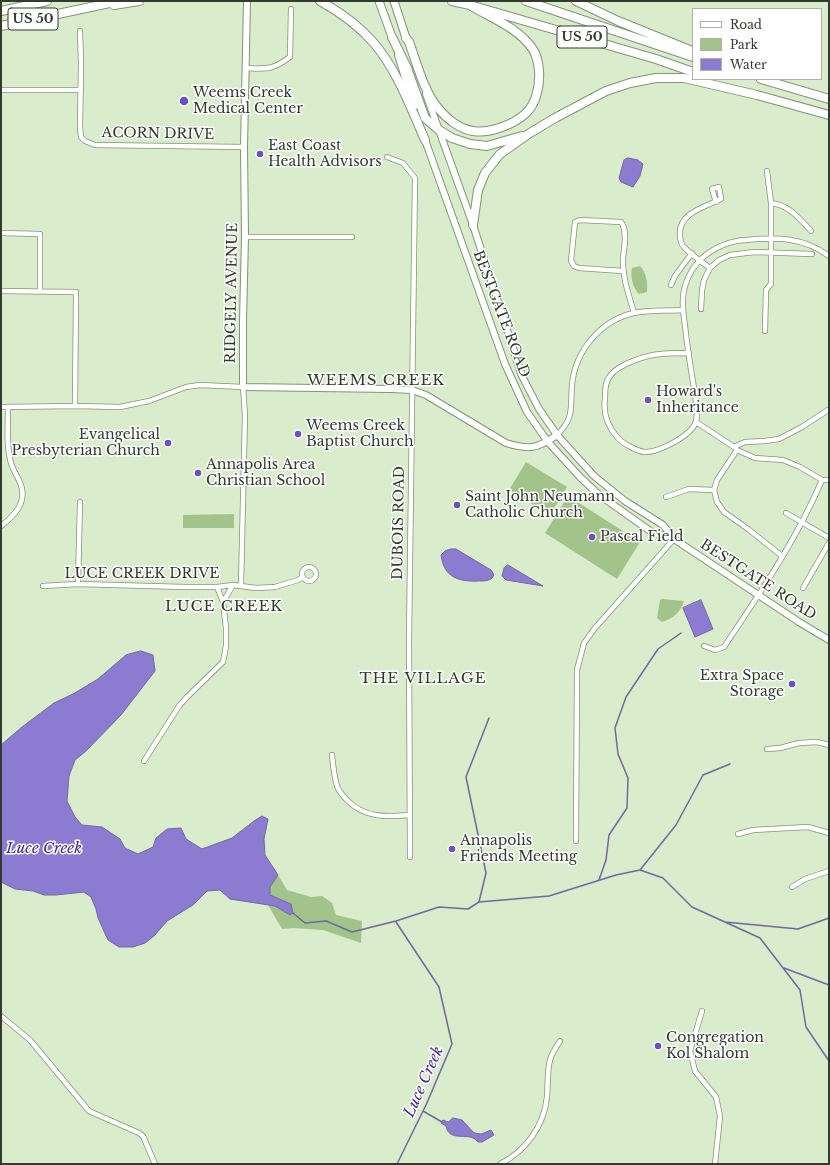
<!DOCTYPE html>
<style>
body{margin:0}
#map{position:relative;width:830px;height:1165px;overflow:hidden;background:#d9eccb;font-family:"Libre Baskerville",serif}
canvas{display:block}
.frame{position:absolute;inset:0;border:2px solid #333a2e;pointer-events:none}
.legend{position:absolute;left:692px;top:8px;width:130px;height:72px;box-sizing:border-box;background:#fff;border:1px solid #adb0ab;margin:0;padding:5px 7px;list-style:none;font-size:12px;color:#333a2e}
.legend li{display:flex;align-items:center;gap:8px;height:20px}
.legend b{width:20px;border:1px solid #adb0ab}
</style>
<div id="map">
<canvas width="830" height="1165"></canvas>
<div class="frame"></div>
<ul class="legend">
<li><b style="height:5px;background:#fff"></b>Road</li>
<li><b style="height:11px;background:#a2c389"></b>Park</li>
<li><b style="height:11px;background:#8b7cd2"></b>Water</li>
</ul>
</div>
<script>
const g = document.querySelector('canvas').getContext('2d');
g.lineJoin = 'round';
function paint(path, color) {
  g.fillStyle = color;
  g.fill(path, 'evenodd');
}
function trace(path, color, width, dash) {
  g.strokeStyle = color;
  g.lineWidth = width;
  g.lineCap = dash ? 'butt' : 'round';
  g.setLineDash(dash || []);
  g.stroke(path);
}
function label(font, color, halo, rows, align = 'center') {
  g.font = font + ' "Libre Baskerville",serif';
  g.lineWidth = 3;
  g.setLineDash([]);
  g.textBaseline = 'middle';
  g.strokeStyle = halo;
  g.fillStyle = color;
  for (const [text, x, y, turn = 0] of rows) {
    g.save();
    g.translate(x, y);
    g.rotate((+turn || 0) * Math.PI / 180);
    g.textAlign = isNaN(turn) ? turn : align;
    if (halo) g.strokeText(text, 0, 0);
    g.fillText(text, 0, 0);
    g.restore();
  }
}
paint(new Path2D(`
 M 640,266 C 646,272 648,283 647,292 L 639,294 C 633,288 630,277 632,268 Z
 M 526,462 L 567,487 L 550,515 L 509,490 Z
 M 568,496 L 640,542 L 617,579 L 545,533 Z
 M 234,514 L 234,528 L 183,528 L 183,515 Z
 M 662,599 L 684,601 C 680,613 674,618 662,622 L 657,618 L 660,600 Z
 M 278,875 L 287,890 L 311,897 L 322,896 L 332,903 L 336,915 L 362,921 L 361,943 L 323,930 L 293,928 L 282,929 L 268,905 L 275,906 L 290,915 L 291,904 L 270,896 L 270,887 Z`), '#a2c389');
const water = new Path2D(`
 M 628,158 L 638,160 L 643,164 L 640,176 L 633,187 L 621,182 L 619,178 L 624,160 Z
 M 451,549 L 456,549 L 491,570 C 493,573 495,575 492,578 C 489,581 484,581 480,581 C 459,582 444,578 441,555 L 445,551 Z
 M 508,565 L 543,586 L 506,580 L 502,576 L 504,568 Z
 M 701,600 L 713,629 L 695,637 L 683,608 Z
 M 141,651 L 153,655 L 155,671 L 121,715 L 86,751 L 75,760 L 69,776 L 67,801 L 75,817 L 82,825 L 102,827 L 120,839 L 125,848 L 138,854 L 153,847 L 156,838 L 167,829 L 181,828 L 186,839 L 202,849 L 232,838 L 254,821 L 262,816 L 268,819 L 264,839 L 265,855 L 278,875 L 270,887 L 270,895 L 291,904 L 293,913 L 290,915 L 275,906 L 230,899 L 220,890 L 207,891 L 193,905 L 167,921 L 154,936 L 145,943 L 133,947 L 119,947 L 108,940 L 98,918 L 96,909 L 91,897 L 84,892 L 56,895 L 44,895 L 33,891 L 15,889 L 1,882 L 1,745 L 22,727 L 54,703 L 73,694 L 98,679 L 126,655 Z
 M 453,1118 L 462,1120 L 474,1133 L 481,1134 L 491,1130 L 494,1135 L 482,1142 L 478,1142 C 478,1142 474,1138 473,1138 C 464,1134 449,1141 446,1126 L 441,1123 L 443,1120 L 448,1122 Z`);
paint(water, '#8b7cd2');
trace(water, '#7168a1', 1);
trace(new Path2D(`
 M 640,870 L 676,825 L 703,775 L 730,764
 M 599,880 L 606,860 L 609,835 L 627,808 L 628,778 L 618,754 L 615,728 L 626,697 L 658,649 L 681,633
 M 479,902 L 486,873 L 466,777 L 489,718
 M 293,913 L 305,923 L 326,921 L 352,932 L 396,921 L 439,907 L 468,909 L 479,902 L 549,896 L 616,875 L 640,870 L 663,878 L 692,907 L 760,938 L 800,990 L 806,1027 L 829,1061
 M 396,922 L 439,987 L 452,1044 L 426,1105 L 397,1164
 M 725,922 L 798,929 L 829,918
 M 784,968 L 829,985
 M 423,1111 L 442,1122`), '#7168a1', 1.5);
const street = new Path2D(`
 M 80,31 L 81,63 L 80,128 L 81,137 L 85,141 L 95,145 L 244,147
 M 246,68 C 268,69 272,70 290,57 L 291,9
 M 1,90 L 81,90
 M 387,157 L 403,163 L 415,178 L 409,641 L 410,857
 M 771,203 C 789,205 799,218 811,231
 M 1,233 L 40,234 L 40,291
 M 245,237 L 352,237
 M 710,268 C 703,263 689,253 684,247 C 681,244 680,239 680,235 C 678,213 705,207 721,199 L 719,187 L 712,189 L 716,202
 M 623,271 L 579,268 L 574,266 L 571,261 L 575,222 L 580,220 L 621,222 C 628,230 624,249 623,258 C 622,277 629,295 634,313
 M 671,285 L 675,276 L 692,253
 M 1,291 L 76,292 L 75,406
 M 701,309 L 702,290 L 704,280 L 710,268 L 719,260 L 730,255 L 754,252 L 812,254
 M 765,331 L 766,290 L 771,284 L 771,203 L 767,171
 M 689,353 C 680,353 670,353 661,354 C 647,355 618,364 610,376 C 605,382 605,391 605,399 C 603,413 608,427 618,438 C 622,443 637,451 644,452 C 658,453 693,435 696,421 C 699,410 695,399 694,388 C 691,370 688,352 686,334 C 684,317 680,299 686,283 C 689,274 695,265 702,258 C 715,247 728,241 746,240 C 777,237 803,237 829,256
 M 1,407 L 75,406 L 120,407 L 149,401 L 186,387 L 200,385 L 243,387 L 245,415 L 241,585
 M 696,422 L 734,447 L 737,450 L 755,458 L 783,460 L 800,467 L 822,480 L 829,480
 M 557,435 C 575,417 570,408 572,385 C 575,351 601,320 634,313 C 650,310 667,311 683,310
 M 734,447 L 745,442 L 765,441 L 779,439 L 802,427 L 828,410
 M 737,450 L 717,480 L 714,490 L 717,502 L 724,512 L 748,529 L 782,556
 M 666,497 L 689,489 L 714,490
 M 786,513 L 829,538
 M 1,526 C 14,516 27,503 21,485 C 18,477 13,470 11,463 C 6,445 8,425 8,407
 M302 574a7 7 0 1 1 14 0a7 7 0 1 1-14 0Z
 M 78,584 L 80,502
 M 43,586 L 78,584 L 185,587 L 217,587 L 233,585 L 256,588 L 275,587 L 298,580 L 303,577
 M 217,587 L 223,602
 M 803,588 L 829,543
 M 704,646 L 715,650 L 724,647 C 760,593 797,539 822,480
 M 767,749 L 780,748 L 799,743 L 817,742 L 829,745
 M 332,755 C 333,765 334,776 337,786 C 339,792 344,797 348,801 C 365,818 387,817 409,815
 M 144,761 L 179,706 L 187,697 L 223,662 L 226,646 L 226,628 L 223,602 L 233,585
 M 738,834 L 753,830 L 808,827 L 829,833
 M 576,841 L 577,670 L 584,643 L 595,628 L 674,539
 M 792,887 L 805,879 L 829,871
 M 702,1011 L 690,1051 L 695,1071 L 716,1097 L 720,1116 L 715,1164
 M 1,1016 L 30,1040 L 89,1111 L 139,1133 L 143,1136 L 155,1164
 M 500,1164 C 526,1151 544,1126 547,1097 C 548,1085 547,1072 550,1060 C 552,1053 556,1047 560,1041`);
const secondary = new Path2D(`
 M 247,1 L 244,147 L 245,237 L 243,321 L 243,387 L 391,389 L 412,390 L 426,395 L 506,443 C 529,450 537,449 557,435
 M 398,55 L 414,107
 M 426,94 L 473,225 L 522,376 L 539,409 L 557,435 L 594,476 L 625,501 L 663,525 L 674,539
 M 424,137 L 505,364 L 527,412 L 548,442 L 580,477 L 598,494 L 653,533 L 674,539 L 799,622 L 829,640`);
const primary = new Path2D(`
 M 379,1 L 392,37
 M 394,1 L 406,38`);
const highway = new Path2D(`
 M 320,1 C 340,12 358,25 373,42 C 396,68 411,108 425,140
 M 452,1 L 470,5 L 656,59 L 693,72
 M 526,1 L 693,57
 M 576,1 L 618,21 L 692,51
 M 114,5 L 139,1
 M 1,11 L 47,1
 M 1,26 L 119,1
 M 392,37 L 407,68 L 425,118 L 439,130 L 452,138 L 470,144 L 487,146 L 522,136
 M 406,38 L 409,42 C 417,63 423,90 438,108 C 447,119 460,129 473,131 C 489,134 515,124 526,113 C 537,103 540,84 539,70 C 538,62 537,55 532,48 C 517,27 491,18 470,5
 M 761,79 L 829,99
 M 473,225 L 478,190 L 485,173 L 500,154 L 530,133 L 555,118 L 606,91 L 630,83 L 656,78 L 684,78 L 757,95 L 829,115`);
trace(street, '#839476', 6);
trace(secondary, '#839476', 8);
trace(primary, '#839476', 9);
trace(highway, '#839476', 10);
trace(street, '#fff', 4.5);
trace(secondary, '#fff', 6);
trace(primary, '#fff', 7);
trace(highway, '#fff', 8);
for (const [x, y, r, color] of [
 [184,101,5,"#6c4ec7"],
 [260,154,4,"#6c4ec7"],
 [648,400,4,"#6c4ec7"],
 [298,434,4,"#6c4ec7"],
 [168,443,4,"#6c4ec7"],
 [198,473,4,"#6c4ec7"],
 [457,505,4,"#6c4ec7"],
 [592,537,4,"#6c4ec7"],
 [792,684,4,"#6c4ec7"],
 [452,849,4,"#6c4ec7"],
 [658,1046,4,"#6c4ec7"]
]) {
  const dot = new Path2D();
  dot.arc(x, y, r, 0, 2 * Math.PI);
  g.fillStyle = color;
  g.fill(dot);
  trace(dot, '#fff', 1.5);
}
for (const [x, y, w] of [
 [33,19,50],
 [582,37,50]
]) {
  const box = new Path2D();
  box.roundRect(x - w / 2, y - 11, w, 22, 3);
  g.fillStyle = '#fff';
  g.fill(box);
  trace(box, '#333a2e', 1);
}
label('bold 13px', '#333a2e', null, [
 ["US 50",33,19],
 ["US 50",582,37]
]);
label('14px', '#333a2e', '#fff', [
 ["Weems Creek",193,93],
 ["Medical Center",193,109],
 ["East Coast",268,146],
 ["Health Advisors",268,162],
 ["Howard's",656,392],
 ["Inheritance",656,408],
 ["Weems Creek",306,426],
 ["Baptist Church",306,442],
 ["Evangelical",160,435,"right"],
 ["Presbyterian Church",160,451,"right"],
 ["Annapolis Area",206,465],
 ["Christian School",206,481],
 ["Saint John Neumann",465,497],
 ["Catholic Church",465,513],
 ["Pascal Field",600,537],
 ["Extra Space",784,676,"right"],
 ["Storage",784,692,"right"],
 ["Annapolis",460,841],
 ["Friends Meeting",460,857],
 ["Congregation",666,1038],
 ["Kol Shalom",666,1054]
], 'left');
label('14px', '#333a2e', '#fff', [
 ["ACORN DRIVE",158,134,1],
 ["RIDGELY AVENUE",232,293,-89],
 ["BESTGATE ROAD",501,314,69],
 ["DUBOIS ROAD",399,523,-89],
 ["LUCE CREEK DRIVE",142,574],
 ["BESTGATE ROAD",758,580,33]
]);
g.letterSpacing = '1px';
label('15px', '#2d3c22', '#fff', [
 ["WEEMS CREEK",376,381],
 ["LUCE CREEK",224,607],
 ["THE VILLAGE",423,679]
]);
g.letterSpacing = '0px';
label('italic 15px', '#472a8f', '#fff', [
 ["Luce Creek",44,849],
 ["Luce Creek",424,1082,-66]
]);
</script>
